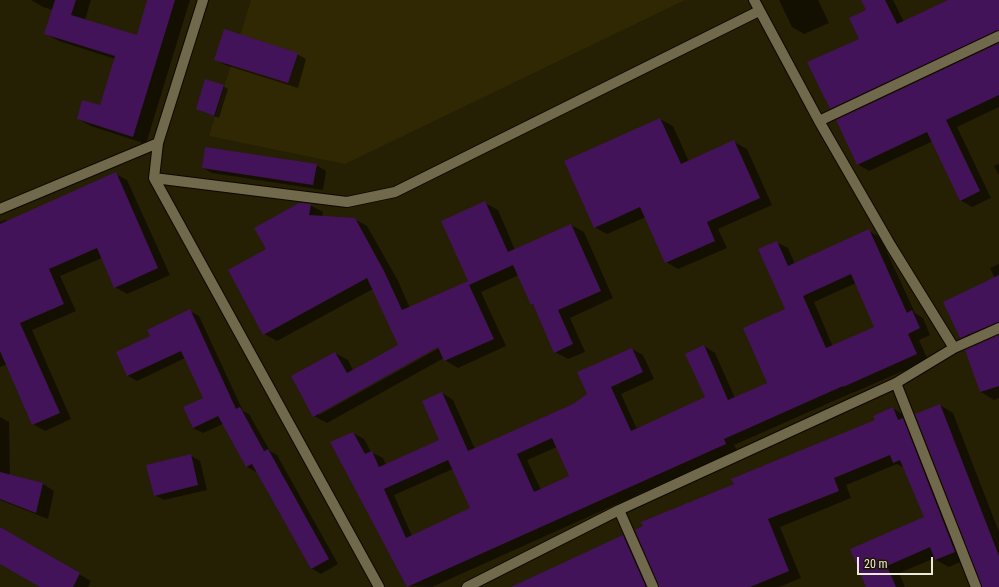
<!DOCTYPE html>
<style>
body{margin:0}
#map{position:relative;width:999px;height:587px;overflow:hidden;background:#251f04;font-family:"Roboto Condensed",sans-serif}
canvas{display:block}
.scale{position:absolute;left:857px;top:557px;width:76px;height:18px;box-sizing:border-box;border:2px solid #ede9d9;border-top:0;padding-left:5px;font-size:12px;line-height:14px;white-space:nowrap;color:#ede9d9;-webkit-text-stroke:3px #1c1600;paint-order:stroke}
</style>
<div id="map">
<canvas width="999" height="587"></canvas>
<div class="scale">20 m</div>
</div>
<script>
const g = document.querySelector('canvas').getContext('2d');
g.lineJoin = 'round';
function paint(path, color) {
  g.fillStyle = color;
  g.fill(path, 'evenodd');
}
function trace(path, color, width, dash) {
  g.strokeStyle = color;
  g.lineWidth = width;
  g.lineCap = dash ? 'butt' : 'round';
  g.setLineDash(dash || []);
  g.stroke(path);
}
paint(new Path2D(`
 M 251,0 L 685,0 L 345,164 L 209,136 Z`), '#302803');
paint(new Path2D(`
 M 31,0 L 91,0 L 85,20 L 137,37 L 148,0 L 190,0 L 146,144 L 91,126 L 78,119 L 100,106 L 115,59 L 59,41 L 45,33 L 53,10 L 43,7 Z
 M 779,0 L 818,0 L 829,23 L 804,34 L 792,27 Z
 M 862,0 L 893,0 L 904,22 L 950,0 L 999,0 L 999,31 L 992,27 L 991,28 L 999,33 L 843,115 L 831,108 L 860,40 L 867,11 Z
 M 999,44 L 999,107 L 957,127 L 991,198 L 972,207 L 960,200 L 933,141 L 869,171 L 857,164 Z
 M 297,54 L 306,59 L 298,88 L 225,65 L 215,59 Z
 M 223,86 L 228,89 L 219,118 L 201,111 Z
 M 660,119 L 673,126 L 689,162 L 734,142 L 747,149 L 772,205 L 718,229 L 727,248 L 678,269 L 666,262 L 646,217 L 607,234 L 594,227 Z
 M 999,164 L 999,175 L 994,166 Z
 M 316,165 L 326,171 L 323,190 L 212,173 L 203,168 Z
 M 116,174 L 127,180 L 170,275 L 127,294 L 115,287 L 102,258 L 60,276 L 76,311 L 32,330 L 71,419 L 45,431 L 33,424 L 7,364 L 0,367 L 0,222 L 5,220 L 8,221 Z
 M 485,203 L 498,210 L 515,250 L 571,225 L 584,232 L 613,298 L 570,318 L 585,352 L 568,359 L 555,352 L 534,306 L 532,304 L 519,275 L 481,292 L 506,346 L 458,368 L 445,360 L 444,358 L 327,423 L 314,416 L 335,353 L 348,360 L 353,370 L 399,345 L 373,289 L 277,341 L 264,334 L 267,250 L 310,205 L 323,212 L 322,217 L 354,219 L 367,226 L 397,279 L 410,308 L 469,282 ZM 442,344 L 443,346 L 319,415 L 319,412 Z
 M 869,231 L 880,237 L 915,313 L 923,318 L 930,335 L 919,340 L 928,360 L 855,392 L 854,392 L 734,445 L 737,450 L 432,587 L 407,586 L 353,433 L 364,439 L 371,452 L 383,458 L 386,465 L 441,440 L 442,393 L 453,400 L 475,449 L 589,397 L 632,349 L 643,355 L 654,379 L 621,394 L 637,429 L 706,398 L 704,346 L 715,353 L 735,398 L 768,383 L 786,310 L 776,242 L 788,248 L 795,264 ZM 856,283 L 876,328 L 833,347 L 814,302 ZM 557,447 L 571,477 L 541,490 L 527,460 ZM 453,469 L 472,509 L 412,536 L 394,495 Z
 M 999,264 L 999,326 L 971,340 L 959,333 L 995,278 L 990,268 Z
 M 190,311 L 199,316 L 243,411 L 249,414 L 270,451 L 277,455 L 338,564 L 321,574 L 311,568 L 257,472 L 256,472 L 247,467 L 223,424 L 203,433 L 193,428 L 204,398 L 185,358 L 137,381 L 128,376 L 151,337 Z
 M 999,343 L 999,398 L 994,400 L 981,392 Z
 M 940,405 L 953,413 L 999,532 L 999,587 L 983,587 Z
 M 893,408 L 905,416 L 967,559 L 949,567 L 936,560 L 935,558 L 899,573 L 905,587 L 867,587 L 926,517 L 904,468 L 897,464 L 846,485 L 851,498 L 780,527 L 801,578 L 779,587 L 660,587 L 735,485 L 876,421 Z
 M 0,417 L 9,422 L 10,476 L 43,484 L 54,491 L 48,519 L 0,500 Z
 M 190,455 L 200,461 L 207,490 L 164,500 L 155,495 Z
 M 0,528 L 91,581 L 88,587 L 89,587 L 42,587 L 0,563 Z
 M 623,536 L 636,544 L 655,587 L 514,587 Z`), '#0007');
paint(new Path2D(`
 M 55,0 L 76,0 L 71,15 L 137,35 L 147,0 L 175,0 L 133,137 L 77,119 L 82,100 L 100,105 L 115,56 L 44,34 Z
 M 861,0 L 885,0 L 897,24 L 948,0 L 999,0 L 999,30 L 830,109 L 825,98 L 825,99 L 807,62 L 859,39 L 849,18 L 866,10 Z
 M 224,29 L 298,53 L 288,83 L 214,60 Z
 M 999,43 L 999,95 L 946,120 L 980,191 L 960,201 L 927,132 L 857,165 L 836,120 Z
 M 205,79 L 224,85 L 214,116 L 196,109 Z
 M 660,118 L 681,164 L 734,140 L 760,198 L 707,222 L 715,241 L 665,263 L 640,207 L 594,228 L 564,161 Z
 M 205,147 L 317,164 L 313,185 L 202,168 Z
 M 116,172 L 158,268 L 114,288 L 97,248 L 49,269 L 64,304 L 20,323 L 60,413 L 32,425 L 0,351 L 0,224 Z
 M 485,201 L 508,252 L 571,224 L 601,291 L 558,310 L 573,344 L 554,353 L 533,304 L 531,305 L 513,265 L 469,285 L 494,339 L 444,361 L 438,347 L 313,417 L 291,376 L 335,352 L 347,373 L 398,345 L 367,278 L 263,335 L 228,270 L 266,249 L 254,228 L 299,203 L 311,204 L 309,215 L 355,218 L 384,271 L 402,310 L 468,281 L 441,221 Z
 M 869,229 L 907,313 L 912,310 L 920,328 L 908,334 L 917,354 L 843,387 L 843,386 L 724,439 L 726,444 L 407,587 L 330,442 L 353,432 L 365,454 L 372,451 L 379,467 L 439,440 L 422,401 L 442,392 L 468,451 L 573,404 L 587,394 L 577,372 L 632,348 L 643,372 L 611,387 L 631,431 L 705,397 L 685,354 L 704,345 L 728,400 L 767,383 L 743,328 L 785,309 L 758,249 L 777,241 L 788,266 ZM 851,274 L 874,327 L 826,348 L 803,296 ZM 552,438 L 569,476 L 534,492 L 517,454 ZM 448,460 L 470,508 L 406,538 L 384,489 Z
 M 999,275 L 999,322 L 960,338 L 943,302 Z
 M 190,309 L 236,409 L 240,407 L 264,451 L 259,454 L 268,449 L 329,559 L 311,569 L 252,464 L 246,467 L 218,416 L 193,428 L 183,407 L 203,398 L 181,351 L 127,376 L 116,352 L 150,336 L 147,330 Z
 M 999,335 L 999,386 L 980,392 L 965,350 Z
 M 940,404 L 999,556 L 999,587 L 982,587 L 915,414 Z
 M 893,407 L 898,420 L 903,418 L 955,552 L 935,560 L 930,547 L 887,566 L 896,587 L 866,587 L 850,549 L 924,517 L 900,460 L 893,463 L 890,455 L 834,478 L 839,491 L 768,519 L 789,571 L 750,587 L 659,587 L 635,530 L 643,526 L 641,522 L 734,484 L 731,479 L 875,420 L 873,416 Z
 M 191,454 L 198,485 L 154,496 L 146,465 Z
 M 0,472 L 43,483 L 36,513 L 0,499 Z
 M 0,527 L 80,573 L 73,587 L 40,587 L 0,564 Z
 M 623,535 L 646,587 L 511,587 Z`), '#421359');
const minor = new Path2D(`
 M 203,0 L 158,143 L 154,178 L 379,587
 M 819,121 L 999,36
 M 154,178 L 347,202 L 395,192 L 759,11
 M 0,209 L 158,143
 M 954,348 L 999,328
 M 896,383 L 976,587
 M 619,510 L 653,587
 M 467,587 L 619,510 L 896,383 L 954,348 L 891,246 L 819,121 L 754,0`);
trace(minor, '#0f0800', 12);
trace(minor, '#70694b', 10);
</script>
